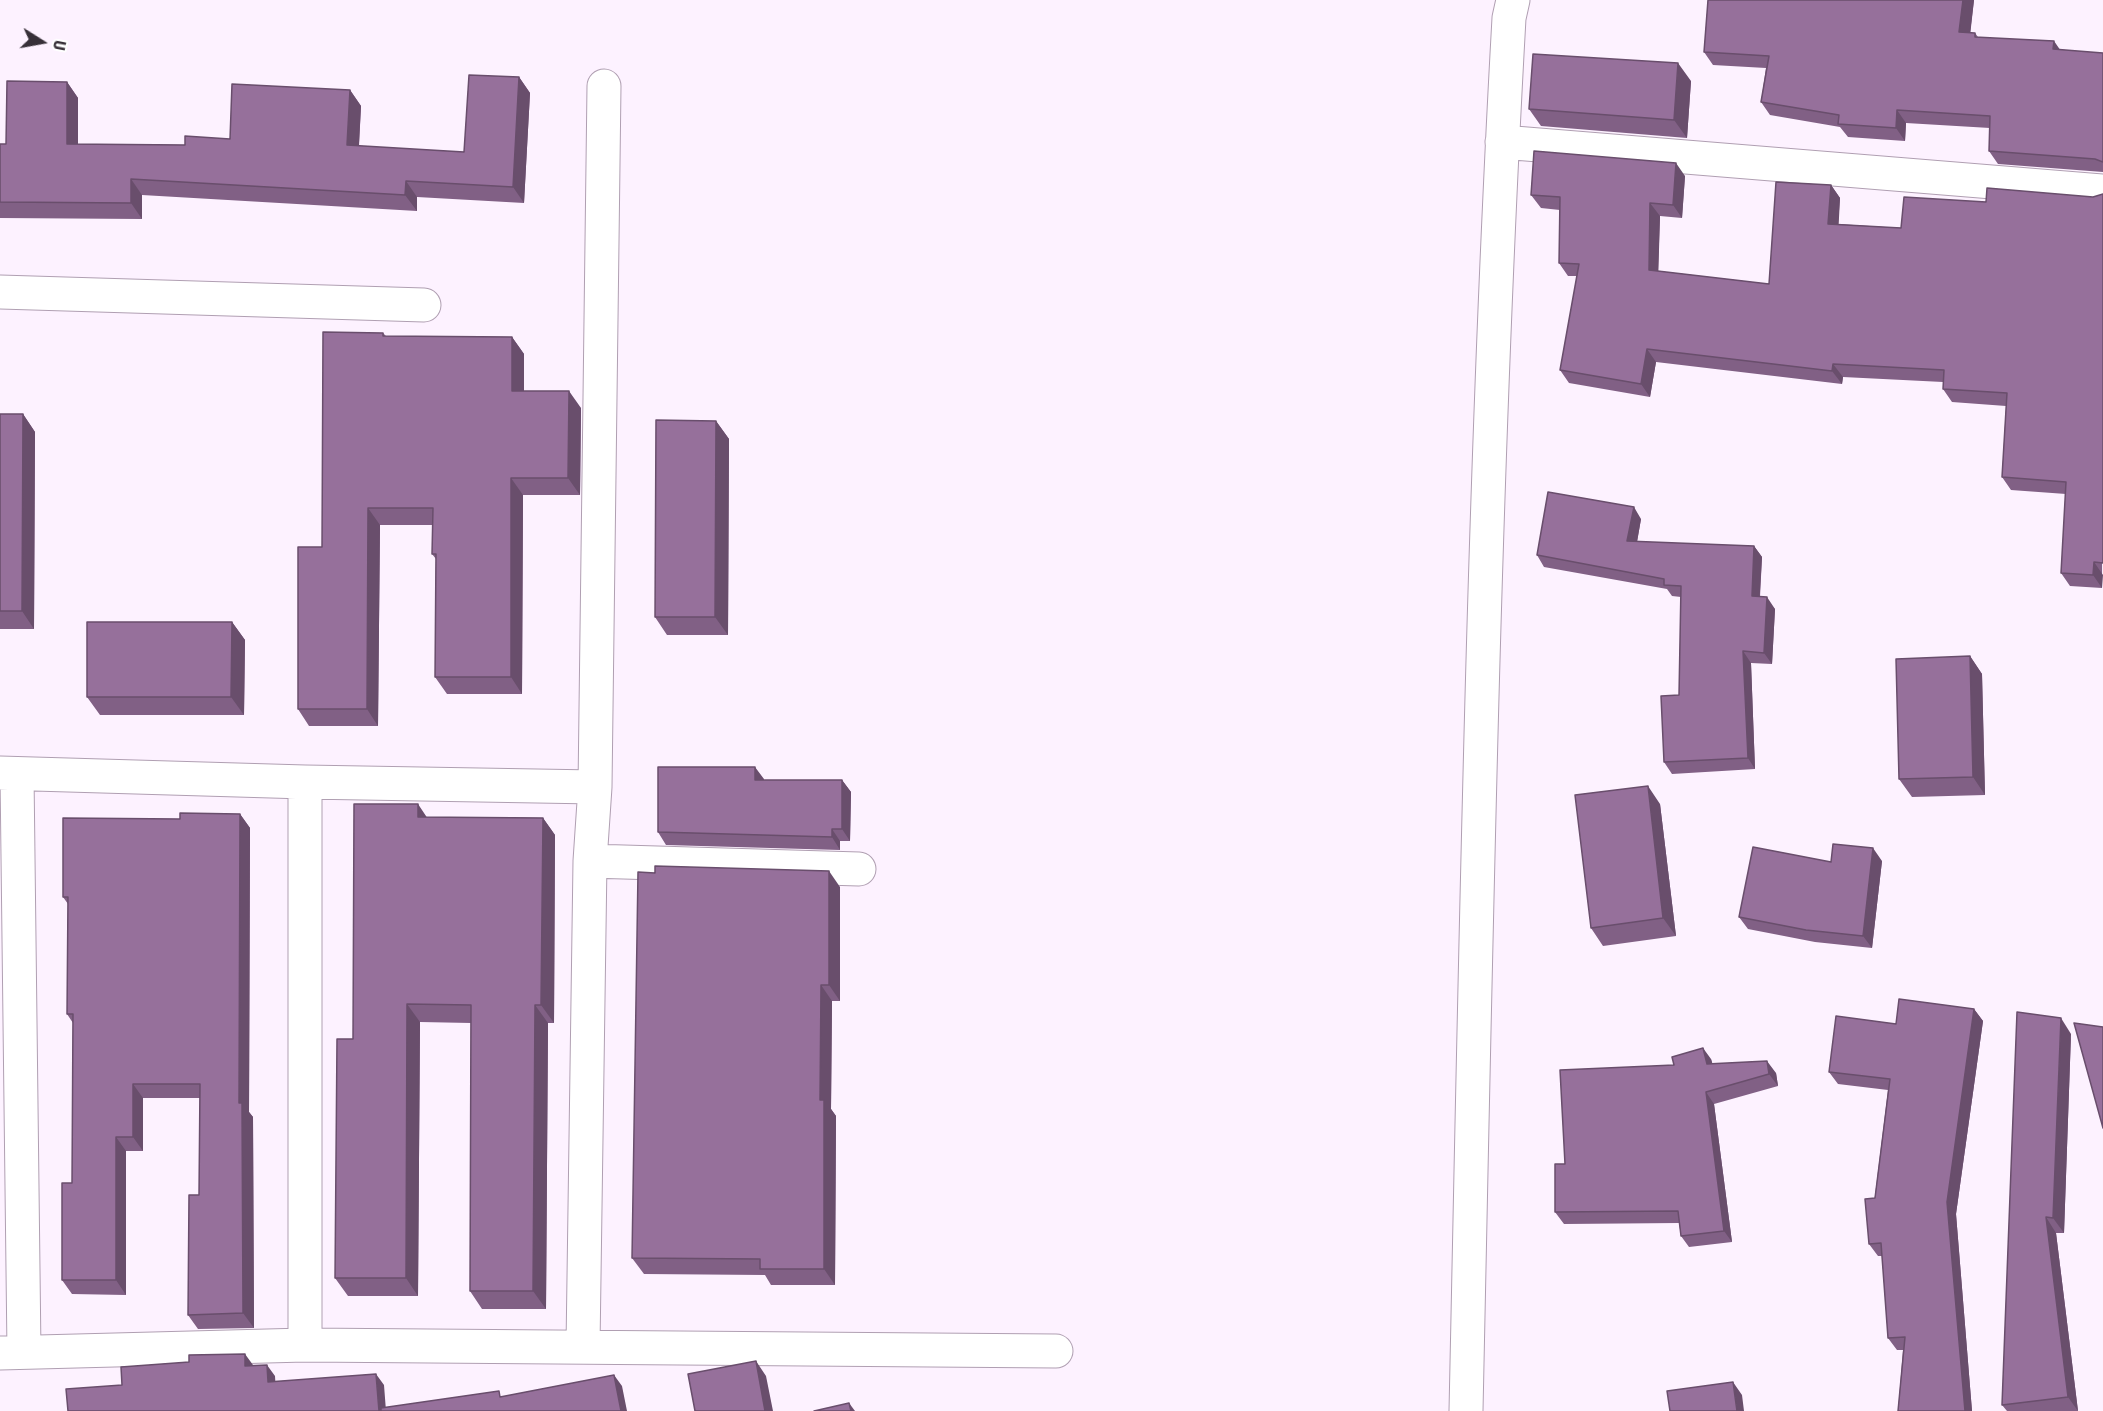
<!DOCTYPE html>
<style>
body{margin:0}
#map{position:relative;width:2103px;height:1411px;overflow:hidden;background:#fdf2ff;font-family:"Asap Condensed",sans-serif}
canvas{display:block}
.north{position:absolute;left:12px;top:12px;width:60px;height:60px;-webkit-text-stroke:4px #fff;paint-order:stroke;rotate:101deg;font-size:16px;font-weight:700;line-height:24px;text-align:center;color:#373038}
.north::after{content:'';display:block;margin:auto;width:21px;height:27px;background:#373038;clip-path:polygon(50% 0,100% 100%,50% 72%,0 100%)}
</style>
<div id="map">
<canvas width="2103" height="1411"></canvas>
<div class="north">U</div>
</div>
<script>
const g = document.querySelector('canvas').getContext('2d');
g.lineJoin = 'round';
function trace(path, color, width, dash) {
  g.strokeStyle = color;
  g.lineWidth = width;
  g.lineCap = dash ? 'butt' : 'round';
  g.setLineDash(dash || []);
  g.stroke(path);
}
function paint(path, color) {
  g.fillStyle = color;
  g.fill(path, 'evenodd');
}
const street = new Path2D(`
 M 1502,142 L 2103,191
 M 0,292 L 424,305
 M 0,773 L 305,782 L 595,787
 M 17,774 L 24,1352
 M 305,782 L 305,1345
 M 590,861 L 859,869
 M 583,1346 L 590,861 L 595,787 L 604,86
 M 0,1353 L 305,1345 L 1056,1351
 M 1466,1411 C 1476,947 1483,482 1509,18 L 1513,0`);
trace(street, '#b09fb2', 35);
trace(street, '#fff', 33);
paint(new Path2D(`
 M 1708,0 L 1974,0 L 1970,33 L 1975,33 L 1978,37 L 2060,50 L 2103,53 L 2103,172 L 1998,164 L 1989,151 L 1990,128 L 1906,123 L 1905,141 L 1848,137 L 1840,127 L 1770,115 L 1761,102 L 1766,68 L 1713,65 L 1704,52 Z
 M 519,77 L 530,93 L 524,203 L 417,197 L 417,211 L 142,195 L 142,219 L 0,218 L 0,144 L 6,144 L 67,82 L 78,98 L 78,144 L 185,145 L 230,139 L 350,90 L 361,106 L 359,146 L 464,152 Z
 M 1691,81 L 1687,138 L 1541,126 L 1529,109 Z
 M 1685,176 L 1682,218 L 1660,216 L 1658,271 L 1769,284 L 1831,185 L 1840,198 L 1838,224 L 1901,228 L 1986,202 L 2093,197 L 2103,194 L 2102,588 L 2070,586 L 2061,573 L 2066,494 L 2011,490 L 2002,477 L 2006,406 L 1952,402 L 1943,389 L 1943,382 L 1843,377 L 1842,384 L 1656,362 L 1650,397 L 1569,383 L 1560,370 L 1577,276 L 1568,276 L 1559,263 L 1560,210 L 1541,208 L 1531,195 Z
 M 383,333 L 386,336 L 512,337 L 524,354 L 524,391 L 581,408 L 580,495 L 523,495 L 522,694 L 447,694 L 435,677 L 436,559 L 432,554 L 433,525 L 380,525 L 378,726 L 309,726 L 298,709 L 322,547 Z
 M 0,414 L 23,414 L 35,432 L 34,629 L 0,629 Z
 M 716,421 L 729,439 L 728,635 L 667,635 L 655,617 Z
 M 1641,519 L 1637,542 L 1754,546 L 1762,557 L 1760,597 L 1775,609 L 1772,664 L 1751,663 L 1755,769 L 1672,774 L 1664,762 L 1679,695 L 1681,597 L 1672,596 L 1667,589 L 1544,567 L 1537,555 Z
 M 232,622 L 245,640 L 244,715 L 100,715 L 87,697 Z
 M 1970,656 L 1982,674 L 1985,795 L 1912,797 L 1899,779 Z
 M 764,779 L 764,780 L 842,780 L 851,792 L 850,841 L 840,841 L 840,850 L 666,845 L 658,832 Z
 M 1660,804 L 1676,936 L 1603,946 L 1591,928 Z
 M 240,814 L 250,828 L 249,1112 L 253,1117 L 254,1328 L 198,1329 L 188,1315 L 199,1195 L 200,1098 L 143,1098 L 143,1151 L 126,1151 L 126,1295 L 72,1294 L 62,1280 L 72,1183 L 73,1023 L 67,1014 L 68,904 L 63,897 L 180,819 Z
 M 427,817 L 543,818 L 555,835 L 554,1023 L 548,1023 L 546,1309 L 482,1309 L 470,1291 L 471,1023 L 420,1022 L 418,1296 L 348,1296 L 335,1278 L 353,1039 Z
 M 1882,861 L 1872,948 L 1815,942 L 1748,929 L 1739,917 L 1831,862 Z
 M 840,887 L 840,1001 L 832,1001 L 831,1109 L 836,1116 L 835,1285 L 771,1285 L 765,1275 L 644,1274 L 632,1258 Z
 M 1974,1009 L 1983,1021 L 1956,1214 L 1972,1411 L 1898,1411 L 1903,1350 L 1897,1350 L 1888,1338 L 1882,1256 L 1878,1256 L 1869,1244 L 1888,1090 L 1838,1084 L 1829,1072 L 1896,1024 Z
 M 2071,1034 L 2064,1233 L 2056,1233 L 2078,1411 L 2007,1411 L 2002,1405 Z
 M 1711,1059 L 1712,1063 L 1776,1073 L 1778,1086 L 1714,1104 L 1732,1242 L 1689,1247 L 1681,1236 L 1679,1223 L 1564,1224 L 1555,1212 L 1674,1065 Z`), '#816085');
paint(new Path2D(`
 M 1963,0 L 1974,0 L 1969,45 L 1959,32 Z
 M 2054,41 L 2063,54 L 2053,49 Z
 M 1678,63 L 1691,81 L 1687,138 L 1674,120 Z
 M 519,77 L 530,93 L 524,203 L 513,187 Z
 M 67,82 L 78,98 L 78,160 L 67,144 Z
 M 350,90 L 361,106 L 358,161 L 347,145 Z
 M 1897,110 L 1906,123 L 1905,141 L 1896,128 Z
 M 1676,163 L 1685,176 L 1682,218 L 1673,205 Z
 M 131,179 L 142,195 L 142,219 L 131,203 Z
 M 406,181 L 417,197 L 417,211 L 405,195 Z
 M 1831,185 L 1840,198 L 1838,237 L 1828,224 Z
 M 1650,203 L 1660,216 L 1658,283 L 1649,270 Z
 M 512,337 L 524,354 L 524,408 L 512,391 Z
 M 1647,349 L 1656,362 L 1650,397 L 1641,384 Z
 M 1833,364 L 1843,377 L 1842,384 L 1832,371 Z
 M 569,391 L 581,408 L 580,495 L 568,478 Z
 M 23,414 L 35,432 L 34,629 L 22,611 Z
 M 716,421 L 729,439 L 728,635 L 715,617 Z
 M 511,478 L 523,495 L 522,694 L 511,677 Z
 M 1634,507 L 1641,519 L 1635,553 L 1627,541 Z
 M 368,508 L 380,525 L 378,726 L 367,709 Z
 M 1754,546 L 1762,557 L 1759,608 L 1752,596 Z
 M 2094,562 L 2103,575 L 2102,588 L 2093,575 Z
 M 1767,597 L 1775,609 L 1772,664 L 1764,653 Z
 M 232,622 L 245,640 L 244,715 L 231,697 Z
 M 1743,651 L 1751,663 L 1755,769 L 1748,758 Z
 M 1970,656 L 1982,674 L 1985,795 L 1973,777 Z
 M 755,767 L 764,779 L 764,792 L 755,780 Z
 M 842,780 L 851,792 L 850,841 L 842,829 Z
 M 1648,786 L 1660,804 L 1676,936 L 1663,918 Z
 M 418,804 L 430,822 L 418,817 Z
 M 240,814 L 250,828 L 249,1112 L 253,1117 L 254,1328 L 243,1313 L 239,1103 Z
 M 543,818 L 555,835 L 554,1023 L 541,1005 Z
 M 832,829 L 840,841 L 840,850 L 832,837 Z
 M 1873,848 L 1882,861 L 1872,948 L 1863,936 Z
 M 829,871 L 840,887 L 840,1001 L 829,985 Z
 M 821,985 L 832,1001 L 831,1109 L 836,1116 L 835,1285 L 824,1269 L 820,1100 Z
 M 407,1004 L 420,1022 L 418,1296 L 406,1278 Z
 M 535,1005 L 548,1023 L 546,1309 L 533,1291 Z
 M 1974,1009 L 1983,1021 L 1956,1214 L 1972,1411 L 1965,1411 L 1947,1202 Z
 M 2061,1018 L 2071,1034 L 2064,1233 L 2053,1218 Z
 M 1703,1048 L 1711,1059 L 1716,1075 L 1707,1064 Z
 M 1767,1061 L 1776,1073 L 1778,1086 L 1769,1074 Z
 M 133,1084 L 143,1098 L 143,1151 L 133,1137 Z
 M 1706,1092 L 1714,1104 L 1732,1242 L 1724,1231 Z
 M 116,1137 L 126,1151 L 126,1295 L 116,1280 Z
 M 2046,1217 L 2056,1233 L 2078,1411 L 2068,1397 Z
 M 245,1354 L 253,1365 L 253,1378 L 245,1366 Z
 M 756,1361 L 766,1376 L 773,1411 L 765,1411 Z
 M 267,1365 L 275,1376 L 276,1393 L 268,1382 Z
 M 376,1374 L 384,1385 L 386,1411 L 379,1411 Z
 M 614,1375 L 622,1386 L 627,1411 L 621,1411 Z
 M 1733,1382 L 1742,1395 L 1744,1411 L 1737,1411 Z
 M 849,1403 L 855,1411 L 851,1411 Z`), '#694e6c');
const building = new Path2D(`
 M 1708,0 L 1963,0 L 1959,32 L 1975,33 L 1975,37 L 2054,41 L 2053,49 L 2103,53 L 2103,162 L 2095,159 L 1989,151 L 1990,116 L 1897,110 L 1896,128 L 1838,124 L 1839,115 L 1761,102 L 1769,56 L 1704,52 Z
 M 1533,54 L 1678,63 L 1674,120 L 1529,109 Z
 M 469,75 L 519,77 L 513,187 L 406,181 L 405,195 L 131,179 L 131,203 L 0,202 L 0,144 L 6,144 L 7,81 L 67,82 L 67,144 L 185,145 L 185,136 L 230,139 L 232,84 L 350,90 L 347,145 L 464,152 Z
 M 1534,151 L 1676,163 L 1673,205 L 1650,203 L 1649,270 L 1769,284 L 1776,182 L 1831,185 L 1828,224 L 1901,228 L 1904,197 L 1986,202 L 1987,188 L 2093,197 L 2103,194 L 2103,563 L 2094,562 L 2093,575 L 2061,573 L 2066,482 L 2002,477 L 2007,393 L 1943,389 L 1944,370 L 1833,364 L 1832,371 L 1647,349 L 1641,384 L 1560,370 L 1579,264 L 1559,263 L 1560,197 L 1531,195 Z
 M 323,332 L 383,333 L 383,336 L 512,337 L 512,391 L 569,391 L 568,478 L 511,478 L 511,677 L 435,677 L 436,554 L 432,554 L 433,508 L 368,508 L 367,709 L 298,709 L 298,547 L 322,547 Z
 M 0,414 L 23,414 L 22,611 L 0,611 Z
 M 656,420 L 716,421 L 715,617 L 655,617 Z
 M 1548,492 L 1634,507 L 1627,541 L 1754,546 L 1752,596 L 1767,597 L 1764,653 L 1743,651 L 1748,758 L 1664,762 L 1661,696 L 1679,695 L 1681,586 L 1664,585 L 1664,579 L 1537,555 Z
 M 87,622 L 232,622 L 231,697 L 87,697 Z
 M 1970,656 L 1973,777 L 1899,779 L 1896,659 Z
 M 658,767 L 755,767 L 755,780 L 842,780 L 842,829 L 832,829 L 832,837 L 658,832 Z
 M 1648,786 L 1663,918 L 1591,928 L 1575,795 Z
 M 354,804 L 418,804 L 418,817 L 543,818 L 541,1005 L 535,1005 L 533,1291 L 470,1291 L 471,1005 L 407,1004 L 406,1278 L 335,1278 L 337,1039 L 353,1039 Z
 M 180,813 L 240,814 L 239,1103 L 242,1103 L 243,1313 L 188,1315 L 189,1195 L 199,1195 L 200,1084 L 133,1084 L 133,1137 L 116,1137 L 116,1280 L 62,1280 L 62,1183 L 72,1183 L 73,1014 L 67,1014 L 68,897 L 63,897 L 63,818 L 180,819 Z
 M 1833,844 L 1873,848 L 1863,936 L 1806,930 L 1739,917 L 1753,847 L 1831,862 Z
 M 655,866 L 829,871 L 829,985 L 821,985 L 820,1100 L 824,1100 L 824,1269 L 760,1269 L 760,1259 L 632,1258 L 638,872 L 655,873 Z
 M 1899,999 L 1974,1009 L 1947,1202 L 1965,1411 L 1898,1411 L 1905,1337 L 1888,1338 L 1881,1243 L 1869,1244 L 1865,1199 L 1875,1198 L 1890,1079 L 1829,1072 L 1836,1016 L 1896,1024 Z
 M 2017,1012 L 2061,1018 L 2053,1218 L 2046,1217 L 2068,1397 L 2002,1405 Z
 M 2074,1023 L 2103,1027 L 2103,1128 Z
 M 1703,1048 L 1707,1064 L 1767,1061 L 1769,1074 L 1706,1092 L 1724,1231 L 1681,1236 L 1678,1211 L 1555,1212 L 1555,1164 L 1565,1164 L 1560,1070 L 1674,1065 L 1672,1057 Z
 M 245,1354 L 245,1366 L 267,1365 L 268,1382 L 376,1374 L 379,1411 L 68,1411 L 66,1389 L 122,1385 L 121,1367 L 189,1362 L 189,1355 Z
 M 756,1361 L 765,1411 L 695,1411 L 688,1374 Z
 M 614,1375 L 621,1411 L 381,1411 L 381,1408 L 499,1391 L 500,1397 Z
 M 1733,1382 L 1737,1411 L 1670,1411 L 1667,1391 Z
 M 849,1403 L 851,1411 L 814,1411 Z`);
paint(building, '#96709b');
trace(building, '#694e6c', 1.5);
</script>
